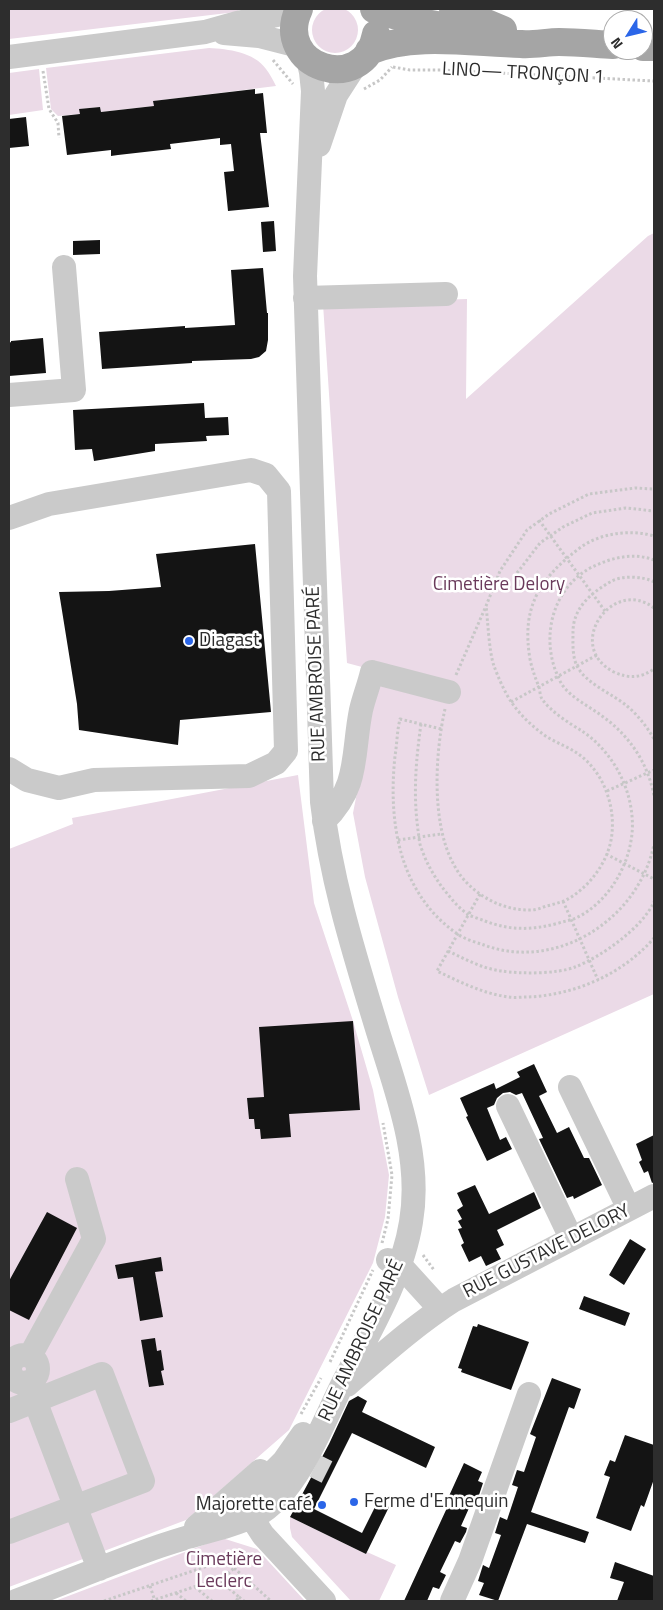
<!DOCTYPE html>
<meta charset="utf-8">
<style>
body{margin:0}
#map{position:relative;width:663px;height:1610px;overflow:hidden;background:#fff;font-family:"Titillium Web",sans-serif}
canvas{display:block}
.frame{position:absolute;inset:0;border:10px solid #2d2d2d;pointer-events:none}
.north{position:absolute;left:603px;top:10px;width:50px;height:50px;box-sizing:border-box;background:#fff;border:1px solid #ababab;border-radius:50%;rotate:234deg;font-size:14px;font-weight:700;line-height:20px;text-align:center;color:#2d2d2d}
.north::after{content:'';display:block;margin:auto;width:18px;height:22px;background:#2b66e8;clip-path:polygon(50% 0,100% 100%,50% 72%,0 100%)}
</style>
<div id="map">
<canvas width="663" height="1610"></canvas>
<div class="frame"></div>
<div class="north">N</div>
</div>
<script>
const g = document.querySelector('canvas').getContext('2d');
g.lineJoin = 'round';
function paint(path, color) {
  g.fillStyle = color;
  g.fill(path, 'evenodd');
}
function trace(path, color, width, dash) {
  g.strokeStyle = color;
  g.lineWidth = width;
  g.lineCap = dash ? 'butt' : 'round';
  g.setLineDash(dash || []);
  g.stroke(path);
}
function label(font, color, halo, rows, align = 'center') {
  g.font = font + ' "Titillium Web",sans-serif';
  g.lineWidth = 5;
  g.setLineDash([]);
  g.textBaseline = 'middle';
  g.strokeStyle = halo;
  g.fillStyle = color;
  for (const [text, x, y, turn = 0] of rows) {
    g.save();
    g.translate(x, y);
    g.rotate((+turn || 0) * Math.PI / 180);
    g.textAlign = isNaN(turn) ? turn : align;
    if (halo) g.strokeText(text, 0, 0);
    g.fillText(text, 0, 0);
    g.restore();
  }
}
paint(new Path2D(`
 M312 30a23 23 0 1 1 46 0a23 23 0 1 1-46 0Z
 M 9,9 L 241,9 L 236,12 L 9,39 Z
 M 209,48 C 228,49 254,52 266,69 C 270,74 273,80 276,86 L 154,101 L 154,106 L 101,112 L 100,107 L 80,109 L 80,114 L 58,116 L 51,109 L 46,68 Z
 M 39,69 L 43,110 L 9,115 L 9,73 Z
 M 654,233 L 654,994 L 429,1095 L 398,997 L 365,877 L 353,813 L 365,752 L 358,709 L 362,667 L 347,663 L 323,304 L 467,299 L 466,399 L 648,236 Z
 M 298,775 L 314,903 L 353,1021 L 373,1090 L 389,1175 L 385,1217 L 373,1263 L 289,1430 L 186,1520 L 9,1587 L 9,849 L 73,824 L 72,818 Z
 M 290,1517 L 366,1554 L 367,1552 L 396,1565 L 379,1601 L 351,1601 L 292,1537 L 290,1528 Z
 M 222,1538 L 257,1549 L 305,1601 L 55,1601 Z`), '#ebdae7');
paint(new Path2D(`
 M 255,89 L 255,94 L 263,93 L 267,133 L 260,133 L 269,207 L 228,211 L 224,172 L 234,171 L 231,144 L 220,145 L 220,138 L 170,144 L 171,149 L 118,155 L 111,156 L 111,150 L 67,155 L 62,116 L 80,114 L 79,109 L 100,107 L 101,112 L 154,106 L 153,101 Z
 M 26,117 L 29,146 L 9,148 L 9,119 Z
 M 274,221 L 276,251 L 263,252 L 261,222 Z
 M 100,240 L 100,254 L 73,255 L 73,241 Z
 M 263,268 L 267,313 L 268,313 L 268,340 L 266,351 L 259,357 L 251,359 L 192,361 L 192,363 L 102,369 L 99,332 L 185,326 L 185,328 L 235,325 L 231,270 Z
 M 43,338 L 46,373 L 9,376 L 9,343 L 11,342 L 11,341 Z
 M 204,403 L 205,418 L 228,417 L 229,435 L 206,436 L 207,441 L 155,444 L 155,451 L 94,461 L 92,449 L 75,450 L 73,410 Z
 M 255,544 L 271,712 L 180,720 L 178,745 L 79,730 L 77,704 L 59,592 L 109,591 L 161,587 L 156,554 Z
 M 353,1021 L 360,1110 L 289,1114 L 291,1137 L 261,1139 L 260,1129 L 255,1129 L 254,1119 L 249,1119 L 247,1098 L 264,1097 L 259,1027 Z
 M 534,1064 L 547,1092 L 539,1096 L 557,1133 L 569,1127 L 584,1158 L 589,1158 L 602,1185 L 574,1199 L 573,1196 L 567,1198 L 539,1139 L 543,1138 L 522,1093 L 516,1095 L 510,1092 L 503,1093 L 497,1098 L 494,1105 L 487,1108 L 500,1140 L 506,1137 L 512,1149 L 487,1161 L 466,1117 L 468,1116 L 460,1098 L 494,1083 L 496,1089 L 520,1077 L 517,1072 Z
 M 654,1135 L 654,1182 L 652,1183 L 648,1171 L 644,1173 L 639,1162 L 642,1160 L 636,1144 Z
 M 475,1185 L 489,1214 L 534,1192 L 541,1208 L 497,1230 L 504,1245 L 496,1249 L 501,1259 L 486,1266 L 481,1256 L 469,1262 L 461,1245 L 464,1243 L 458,1229 L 462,1228 L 458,1221 L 462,1219 L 457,1210 L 463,1206 L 457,1193 Z
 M 47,1212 L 77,1228 L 29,1320 L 9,1310 L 9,1281 Z
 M 630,1239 L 646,1249 L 624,1285 L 609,1275 Z
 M 161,1257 L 163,1271 L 155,1272 L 163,1317 L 140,1321 L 133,1277 L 118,1279 L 115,1265 Z
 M 584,1296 L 630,1313 L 625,1326 L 579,1309 Z
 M 478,1324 L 529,1342 L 511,1390 L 461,1372 L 462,1369 L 458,1368 L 473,1326 L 477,1327 Z
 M 155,1338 L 157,1351 L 161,1350 L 164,1370 L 161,1371 L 164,1385 L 149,1387 L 141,1340 Z
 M 552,1378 L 581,1389 L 574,1409 L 569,1407 L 531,1512 L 589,1532 L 585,1543 L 527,1524 L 498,1601 L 479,1595 L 484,1583 L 478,1581 L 483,1565 L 489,1568 L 501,1535 L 495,1533 L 500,1517 L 507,1520 L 518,1487 L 512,1485 L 517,1470 L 524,1472 L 536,1437 L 530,1434 Z
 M 358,1396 L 367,1401 L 362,1412 L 435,1447 L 426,1468 L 352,1433 L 314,1509 L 362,1533 L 378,1501 L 389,1507 L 366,1554 L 290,1517 L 329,1444 L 349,1401 Z
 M 625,1435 L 654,1445 L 654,1479 L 644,1507 L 641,1505 L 631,1531 L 596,1518 L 610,1477 L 604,1475 L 610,1460 L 615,1462 Z
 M 464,1463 L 482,1472 L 478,1481 L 483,1483 L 478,1498 L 474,1497 L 461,1526 L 467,1528 L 466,1532 L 460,1543 L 455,1541 L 440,1572 L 446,1575 L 439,1589 L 433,1587 L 427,1601 L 404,1601 L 452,1497 L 449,1496 Z
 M 615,1562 L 654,1576 L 654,1601 L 617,1601 L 624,1582 L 610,1578 Z`), '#141414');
trace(new Path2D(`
 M 315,1466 L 327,1472`), '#d5d5d5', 24, [24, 12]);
trace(new Path2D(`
 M 273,60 L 293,84
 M 393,67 L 410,70 L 441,70 L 654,81
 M 43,71 L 49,109 L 58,123 L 59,138
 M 364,89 L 380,80 L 392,67
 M 539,520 L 605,611
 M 654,560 C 633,552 611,558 592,567 C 554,587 541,633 556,672 C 558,676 560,682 563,686 C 573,699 589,706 602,716 C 629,735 648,763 654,796
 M 517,573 L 540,543 L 563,527 L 592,513 L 626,508 L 654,511
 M 654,582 C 643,576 621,575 610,582 C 591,593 573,608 573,632 C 573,642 572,656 577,666 C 586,684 613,694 627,706 C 638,715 647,727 654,739
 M 654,608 C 613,576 563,646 614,672 C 629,679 641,678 654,669
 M 456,675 L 486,606 L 500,571 L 527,530 L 549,514 L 589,494 L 635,488 L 654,489
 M 511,702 L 597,655
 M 445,709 C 435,753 431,824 454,865 C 468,892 500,911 531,910 C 536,910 541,908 546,906 C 552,905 558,903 564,901 C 589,889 610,860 612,833 C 615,803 602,770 577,753 C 568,747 557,743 547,737 C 534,728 521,716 512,703 C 505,693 498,677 494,666 C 489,652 488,622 486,606
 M 421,724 C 416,759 413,794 418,830 C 419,836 419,844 422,850 C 427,864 434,876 442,887 C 449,896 459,909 469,915 C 473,917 480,919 485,921 C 511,931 533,930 559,923 C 565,921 571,920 576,918 C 612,901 636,855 632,816 C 629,782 610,750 582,731 C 569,723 551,712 542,699 C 540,696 540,691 539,687 C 535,677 532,669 530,659 C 521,606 540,578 581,547 C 601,533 631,529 654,536
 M 441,729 L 400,719 C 397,731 397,744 395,756 C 388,823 399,892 456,933 C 464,939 475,942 484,945 C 557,972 639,919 654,844
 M 607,791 L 654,770
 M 398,840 L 441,834
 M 606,854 L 654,879
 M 480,894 L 437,971 C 460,982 484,994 509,997 C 515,998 522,997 528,997 C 575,995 623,974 654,938
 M 563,901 L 598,980
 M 448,951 C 465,959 483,969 502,971 C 520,974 558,974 575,967 C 601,957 642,928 654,902
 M 382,1243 L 388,1219 L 392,1175 L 383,1123
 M 423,1255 L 434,1270
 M 330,1362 L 373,1270
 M 301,1414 L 321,1378
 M 221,1581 L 234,1568
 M 150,1586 L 155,1601
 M 195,1587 L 212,1601
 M 176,1593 L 186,1601
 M 239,1597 L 244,1601
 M 104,1601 L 225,1560 L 271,1601
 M 151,1601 L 218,1579 L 239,1597 L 236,1601`), '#c7c7c7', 3, [2.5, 2.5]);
trace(new Path2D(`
 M 224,33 L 259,36 L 298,46
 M 9,57 L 205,32 L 237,23 L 277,15 L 294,9
 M 319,145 L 336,95 L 356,64
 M 305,298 L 446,294
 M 9,395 L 74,390 L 64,267
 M 9,518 L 49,504 L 251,470 L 266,475 L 279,491 L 286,751 L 276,763 L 249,776 L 94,780 L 59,788 L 27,780 L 9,769
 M 324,821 C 360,786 352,754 361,710 C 364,697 369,685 372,672 L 449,692
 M 570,1087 L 629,1209
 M 508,1106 L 571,1238
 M 388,1260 L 395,1262 L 400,1265 L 440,1309
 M10 1369a14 14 0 1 1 28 0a14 14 0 1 1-28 0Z
 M 30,1356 L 94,1239 L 77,1179
 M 28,1382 L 99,1569
 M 347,1385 C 381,1356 415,1325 454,1300 L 654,1196
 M 9,1411 L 102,1374 L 143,1481 L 9,1532
 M 303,1434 L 284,1461 L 256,1489 L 251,1498 L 250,1507 L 252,1518 L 263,1535 L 324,1601
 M 196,1527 L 260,1471
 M 16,1601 C 64,1583 111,1563 160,1546 C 181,1539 202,1533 224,1527 C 237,1523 250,1519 262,1512 C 298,1488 322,1426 341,1387 C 367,1336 402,1279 411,1222 C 422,1158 397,1093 378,1032 C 355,956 331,881 322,802 L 305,276 L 313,91 L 311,72 L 308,59
 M 452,1601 L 470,1561 L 529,1394`), '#cacaca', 24);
trace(new Path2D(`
 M 299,9 C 272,67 364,97 376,34
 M 374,9 L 414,21 L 454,28
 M 453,9 L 503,30
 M 643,47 L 654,47
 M 369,51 C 414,32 473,43 521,44 C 534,45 547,42 559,42 C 577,42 595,44 613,45`), '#a5a5a5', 28);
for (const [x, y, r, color] of [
 [189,641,5,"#2b66e8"],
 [354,1502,5,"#2b66e8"],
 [322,1505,5,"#2b66e8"]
]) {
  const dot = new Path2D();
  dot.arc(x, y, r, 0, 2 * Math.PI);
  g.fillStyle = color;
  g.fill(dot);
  trace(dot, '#fff', 2);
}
label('19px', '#2d2d2d', '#fff', [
 ["LINO— TRONÇON 1",523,74,3],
 ["RUE AMBROISE PARÉ",317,674,-92],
 ["RUE GUSTAVE DELORY",547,1252,-27],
 ["RUE AMBROISE PARÉ",362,1341,-65]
]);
label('19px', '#6a3a5b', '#fff', [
 ["Cimetière Delory",499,585],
 ["Cimetière",224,1560],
 ["Leclerc",224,1582]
]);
label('19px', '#2d2d2d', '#fff', [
 ["Diagast",199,641],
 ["Ferme d'Ennequin",364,1502],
 ["Majorette café",312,1505,"right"]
], 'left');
</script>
